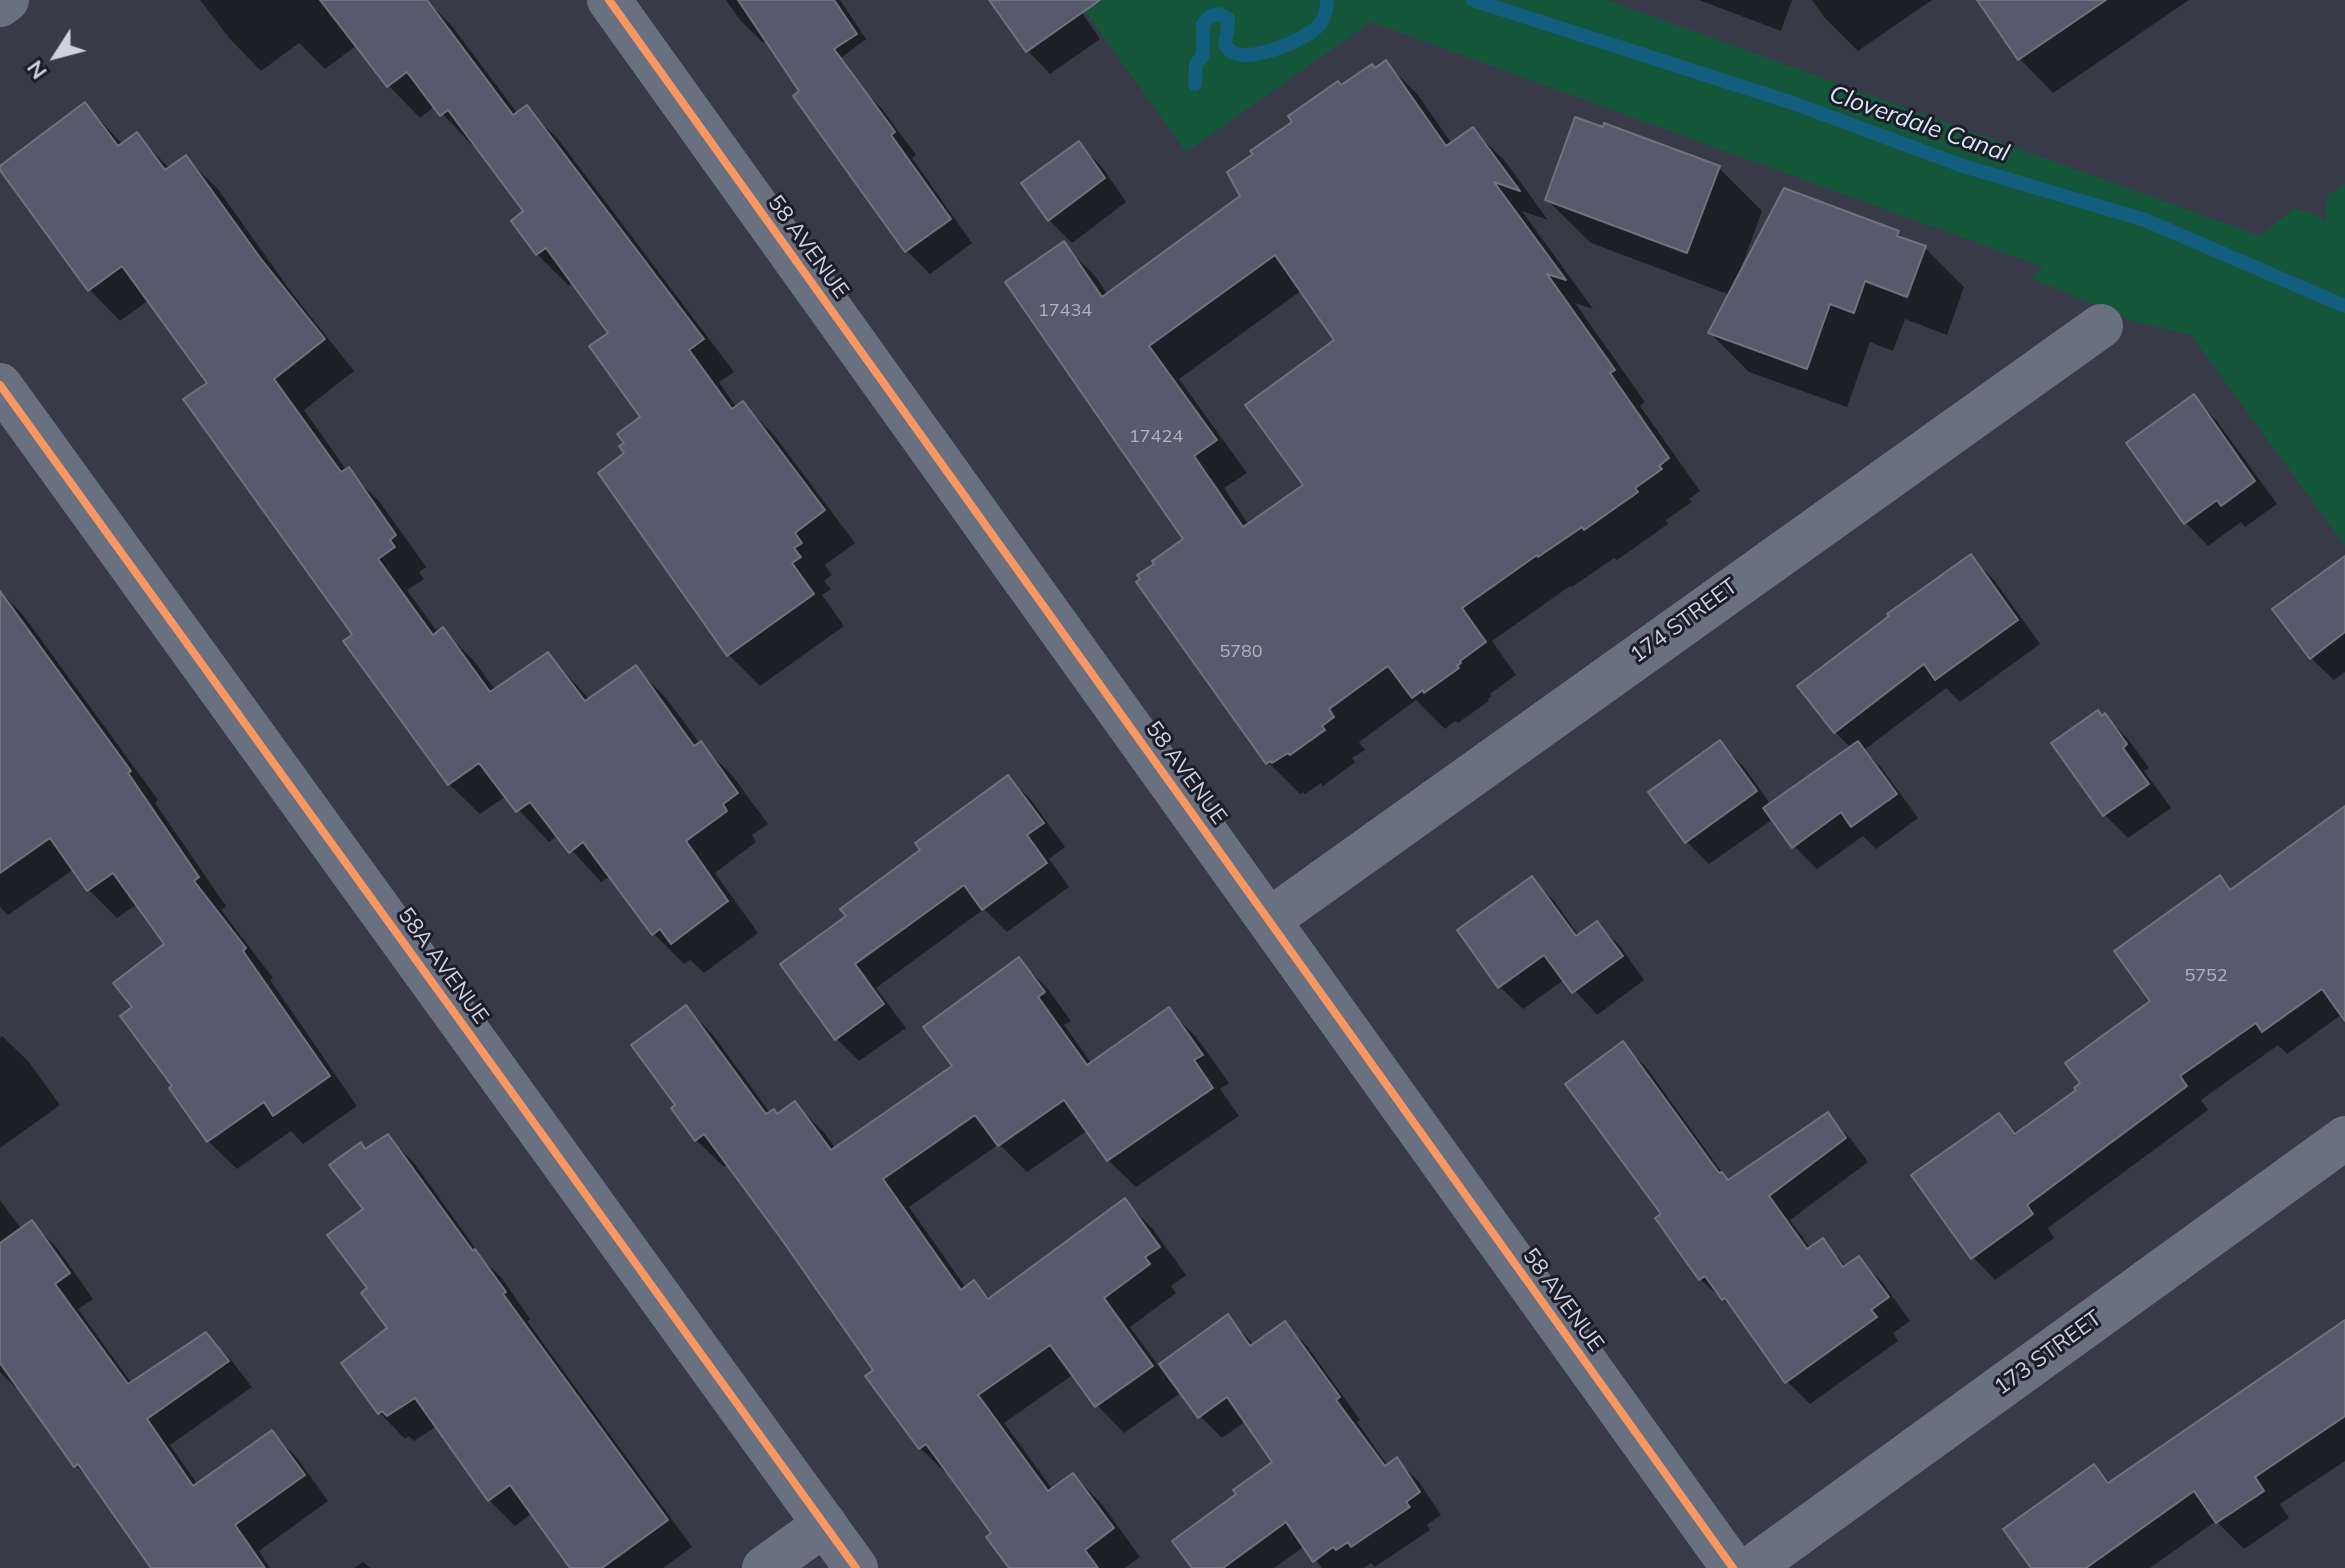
<!DOCTYPE html>
<style>
body{margin:0}
#map{position:relative;width:2345px;height:1568px;overflow:hidden;background:#393a48;font-family:Mulish,sans-serif}
canvas{display:block}
.north{position:absolute;left:16px;top:16px;width:80px;height:80px;-webkit-text-stroke:6px #1d1d29;paint-order:stroke;rotate:234deg;font-size:22px;font-weight:700;line-height:32px;text-align:center;color:#cfd0e0}
.north::after{content:'';display:block;margin:auto;width:28px;height:36px;background:#cfd0e0;clip-path:polygon(50% 0,100% 100%,50% 72%,0 100%)}
</style>
<div id="map">
<canvas width="2345" height="1568"></canvas>
<div class="north">N</div>
</div>
<script>
const g = document.querySelector('canvas').getContext('2d');
g.lineJoin = 'round';
function paint(path, color) {
  g.fillStyle = color;
  g.fill(path, 'evenodd');
}
function trace(path, color, width, dash) {
  g.strokeStyle = color;
  g.lineWidth = width;
  g.lineCap = dash ? 'butt' : 'round';
  g.setLineDash(dash || []);
  g.stroke(path);
}
function label(font, color, halo, rows, align = 'center') {
  g.font = font + ' Mulish,sans-serif';
  g.lineWidth = 6;
  g.setLineDash([]);
  g.textBaseline = 'middle';
  g.strokeStyle = halo;
  g.fillStyle = color;
  for (const [text, x, y, turn = 0] of rows) {
    g.save();
    g.translate(x, y);
    g.rotate((+turn || 0) * Math.PI / 180);
    g.textAlign = isNaN(turn) ? turn : align;
    if (halo) g.strokeText(text, 0, 0);
    g.fillText(text, 0, 0);
    g.restore();
  }
}
paint(new Path2D(`
 M 1077,0 L 1607,0 L 2260,236 L 2293,209 L 2312,213 L 2327,222 L 2325,209 L 2328,195 L 2345,184 L 2345,546 L 2191,335 L 2135,322 L 2031,278 L 2043,267 L 1371,22 L 1186,152 Z`), '#135639');
paint(new Path2D(`
 M 200,0 L 426,0 L 451,25 L 518,114 L 526,108 L 558,139 L 734,372 L 719,382 L 737,408 L 743,404 L 774,435 L 855,543 L 825,565 L 832,575 L 824,581 L 831,589 L 822,595 L 844,626 L 760,686 L 729,655 L 627,454 L 643,417 L 611,333 L 574,282 L 569,286 L 537,254 L 513,221 L 526,211 L 476,144 L 473,146 L 435,106 L 420,118 L 389,86 L 357,45 L 325,69 L 299,43 L 261,71 L 230,39 Z
 M 726,0 L 840,0 L 866,39 L 805,85 L 767,40 L 763,43 L 740,20 Z
 M 992,0 L 1073,0 L 1100,39 L 1050,74 L 1028,51 Z
 M 1699,0 L 1792,0 L 1781,31 Z
 M 1812,0 L 1932,0 L 1858,51 L 1824,17 Z
 M 2008,0 L 2189,0 L 2053,93 L 2020,59 L 1988,14 Z
 M 1386,63 L 1418,95 L 1452,144 L 1473,130 L 1505,161 L 1548,220 L 1522,211 L 1593,309 L 1575,303 L 1645,402 L 1640,406 L 1700,491 L 1689,499 L 1692,502 L 1666,520 L 1668,524 L 1617,560 L 1614,558 L 1572,587 L 1570,586 L 1492,641 L 1516,675 L 1490,694 L 1492,696 L 1488,699 L 1489,701 L 1458,723 L 1455,721 L 1445,729 L 1416,700 L 1359,742 L 1365,750 L 1352,758 L 1355,762 L 1323,786 L 1321,783 L 1305,794 L 1303,792 L 1300,794 L 1268,762 L 1185,539 L 1063,244 L 1095,276 L 1108,295 L 1243,197 L 1341,87 ZM 1302,290 L 1337,341 L 1306,485 L 1249,525 L 1224,488 L 1247,473 L 1179,379 Z
 M 859,86 L 882,109 L 916,155 L 912,158 L 972,243 L 930,274 L 907,251 Z
 M 85,104 L 123,145 L 137,135 L 170,169 L 186,158 L 217,188 L 292,293 L 354,371 L 304,410 L 347,471 L 379,501 L 426,567 L 419,572 L 424,579 L 407,590 L 438,633 L 443,630 L 474,661 L 496,691 L 548,654 L 590,700 L 635,667 L 666,698 L 700,744 L 731,774 L 768,824 L 752,835 L 756,842 L 715,873 L 758,933 L 704,973 L 690,960 L 684,964 L 653,933 L 610,876 L 601,882 L 558,835 L 549,842 L 506,796 L 480,814 L 449,784 L 354,635 L 210,383 L 149,300 L 120,321 L 90,290 L 1,167 Z
 M 1079,144 L 1102,167 L 1126,202 L 1072,243 L 1049,220 Z
 M 1719,168 L 1762,211 L 1740,271 L 1898,233 L 1906,241 L 1925,248 L 1964,287 L 1947,335 L 1905,319 L 1893,351 L 1870,342 L 1847,407 L 1749,372 L 1710,333 L 1730,295 L 1591,243 L 1547,200 Z
 M 2193,397 L 2216,420 L 2277,504 L 2245,527 L 2241,522 L 2208,546 L 2186,523 Z
 M 1971,557 L 1994,580 L 2040,644 L 1960,702 L 1946,688 L 1864,750 L 1881,767 L 1918,818 L 1876,849 L 1863,836 L 1817,869 L 1794,846 L 1773,819 L 1709,864 L 1686,841 L 1720,743 L 1743,766 L 1771,805 L 1851,748 L 1835,732 Z
 M 2345,575 L 2345,672 L 2334,680 L 2311,658 Z
 M 0,591 L 23,615 L 158,800 L 155,803 L 226,906 L 221,910 L 273,978 L 270,980 L 357,1106 L 303,1144 L 291,1131 L 237,1169 L 208,1141 L 175,1086 L 135,1008 L 167,945 L 137,904 L 117,918 L 89,890 L 74,869 L 8,915 L 0,907 Z
 M 2105,716 L 2128,739 L 2149,768 L 2144,771 L 2171,808 L 2128,838 L 2105,815 L 2102,718 Z
 M 1008,777 L 1031,800 L 1065,847 L 1049,859 L 1069,887 L 1007,932 L 984,909 L 876,988 L 906,1028 L 859,1061 L 836,1038 L 849,916 Z
 M 2345,809 L 2345,1012 L 2287,1054 L 2278,1045 L 2201,1100 L 2208,1110 L 2048,1228 L 2054,1238 L 1995,1280 L 1973,1257 L 1999,1115 L 2018,1134 L 2079,1091 L 2153,1002 L 2219,878 L 2232,890 Z
 M 1532,879 L 1555,902 L 1579,936 L 1597,923 L 1620,946 L 1644,980 L 1597,1015 L 1565,979 L 1523,1009 L 1500,987 Z
 M 1019,960 L 1047,988 L 1071,1021 L 1064,1025 L 1092,1064 L 1168,1009 L 1196,1037 L 1229,1083 L 1220,1089 L 1239,1116 L 1136,1187 L 1108,1160 L 1088,1130 L 1027,1172 L 999,1144 L 909,1207 L 966,1288 L 974,1282 L 991,1299 L 1125,1201 L 1152,1228 L 1186,1275 L 1171,1286 L 1176,1293 L 1130,1327 L 1179,1394 L 1124,1433 L 1097,1405 L 1074,1374 L 1004,1423 L 1053,1490 L 1073,1475 L 1101,1503 L 1140,1557 L 1125,1568 L 1011,1568 L 993,1534 L 950,1474 L 948,1475 L 920,1448 L 876,1370 L 728,1164 L 724,1167 L 696,1140 L 677,1106 L 686,1007 L 713,1035 L 771,1114 L 778,1116 L 795,1104 L 823,1131 L 836,1149 L 955,1067 Z
 M 2,1036 L 28,1061 L 60,1105 L 0,1148 L 0,1038 Z
 M 1623,1044 L 1646,1067 L 1729,1182 L 1827,1115 L 1850,1138 L 1868,1162 L 1790,1220 L 1811,1249 L 1822,1241 L 1847,1267 L 1859,1259 L 1882,1282 L 1910,1321 L 1893,1333 L 1898,1341 L 1810,1404 L 1787,1381 L 1739,1314 L 1700,1279 L 1664,1214 Z
 M 388,1137 L 414,1163 L 486,1263 L 501,1277 L 530,1319 L 527,1321 L 692,1547 L 663,1568 L 572,1568 L 532,1513 L 515,1526 L 489,1500 L 437,1426 L 414,1441 L 409,1436 L 405,1439 L 380,1413 L 344,1364 L 390,1329 L 370,1289 L 365,1210 L 366,1151 Z
 M 0,1200 L 22,1230 L 32,1223 L 57,1248 L 93,1299 L 78,1309 L 132,1384 L 206,1334 L 231,1360 L 252,1387 L 170,1445 L 198,1485 L 271,1432 L 297,1458 L 328,1501 L 259,1551 L 270,1568 L 153,1568 L 96,1486 L 76,1466 L 18,1385 L 15,1387 L 0,1372 Z
 M 1228,1317 L 1255,1346 L 1285,1324 L 1307,1346 L 1360,1420 L 1357,1422 L 1388,1466 L 1397,1460 L 1419,1482 L 1441,1515 L 1427,1525 L 1430,1530 L 1375,1567 L 1371,1563 L 1363,1568 L 1322,1568 L 1305,1546 L 1274,1568 L 1194,1568 L 1239,1494 L 1275,1462 L 1246,1421 L 1222,1438 L 1200,1416 Z
 M 2345,1323 L 2345,1461 L 2280,1504 L 2289,1518 L 2244,1549 L 2216,1521 L 2150,1568 L 2033,1568 L 2094,1466 L 2111,1483 Z
 M 363,1562 L 370,1568 L 354,1568 Z`), '#0007');
trace(new Path2D(`
 M 1473,0 L 1793,103 L 1963,166 L 2145,220 L 2345,306
 M 1195,84 L 1196,64 L 1203,55 L 1203,24 L 1210,16 L 1219,14 L 1228,19 C 1229,26 1225,41 1225,43 C 1233,73 1309,39 1320,24 C 1325,17 1327,8 1327,0`), '#135e7f', 14);
const building = new Path2D(`
 M 320,0 L 427,0 L 513,115 L 527,105 L 704,339 L 689,350 L 732,409 L 743,401 L 825,510 L 795,533 L 802,543 L 794,548 L 801,557 L 792,563 L 814,594 L 727,656 L 598,473 L 624,453 L 619,446 L 624,443 L 617,434 L 640,417 L 589,346 L 608,333 L 546,248 L 536,255 L 511,221 L 523,211 L 448,110 L 440,116 L 407,72 L 387,87 Z
 M 738,0 L 834,0 L 857,34 L 834,49 L 895,132 L 891,135 L 951,219 L 905,252 L 793,96 L 799,91 Z
 M 989,0 L 1100,0 L 1026,52 Z
 M 1977,0 L 2106,0 L 2018,60 Z
 M 1386,60 L 1446,146 L 1473,127 L 1520,191 L 1494,182 L 1566,280 L 1547,274 L 1615,370 L 1610,373 L 1669,458 L 1659,466 L 1662,469 L 1635,488 L 1638,492 L 1584,530 L 1582,527 L 1538,557 L 1537,555 L 1462,608 L 1486,642 L 1460,661 L 1461,663 L 1457,666 L 1459,668 L 1424,693 L 1423,690 L 1412,698 L 1388,666 L 1329,709 L 1334,717 L 1322,726 L 1325,730 L 1290,755 L 1288,753 L 1272,763 L 1270,761 L 1266,764 L 1136,582 L 1140,579 L 1137,575 L 1154,564 L 1152,561 L 1183,539 L 1005,282 L 1064,241 L 1102,297 L 1240,196 L 1227,172 L 1253,154 L 1250,151 L 1292,122 L 1288,116 L 1338,81 L 1341,85 L 1372,64 L 1375,68 ZM 1275,255 L 1334,340 L 1245,405 L 1303,485 L 1243,527 L 1194,456 L 1217,440 L 1149,346 Z
 M 85,102 L 118,146 L 137,132 L 165,170 L 186,155 L 261,259 L 325,339 L 274,379 L 341,472 L 349,467 L 396,535 L 390,540 L 395,547 L 378,559 L 433,635 L 443,627 L 490,692 L 548,652 L 585,701 L 636,665 L 694,746 L 701,741 L 738,793 L 723,804 L 727,811 L 686,841 L 728,901 L 671,944 L 660,929 L 652,935 L 583,842 L 569,853 L 530,802 L 516,812 L 479,763 L 448,785 L 343,641 L 352,635 L 349,630 L 183,399 L 207,383 L 122,266 L 88,291 L 0,170 L 0,166 Z
 M 1575,117 L 1603,127 L 1604,123 L 1720,166 L 1687,253 L 1545,200 Z
 M 1079,141 L 1105,178 L 1048,221 L 1021,183 Z
 M 1784,188 L 1899,231 L 1897,236 L 1926,246 L 1907,297 L 1865,281 L 1854,313 L 1830,304 L 1807,369 L 1708,333 Z
 M 2194,394 L 2255,481 L 2221,506 L 2217,500 L 2184,524 L 2126,443 Z
 M 1971,554 L 2018,620 L 1935,680 L 1924,664 L 1834,733 L 1797,686 L 1889,616 L 1887,614 Z
 M 2345,556 L 2345,632 L 2310,659 L 2272,609 Z
 M 0,591 L 131,771 L 128,773 L 199,877 L 194,881 L 246,948 L 243,951 L 330,1076 L 273,1116 L 264,1102 L 207,1142 L 169,1088 L 172,1086 L 120,1016 L 132,1007 L 113,983 L 164,944 L 113,873 L 87,891 L 50,838 L 0,873 Z
 M 2098,710 L 2102,716 L 2105,713 L 2127,744 L 2123,748 L 2149,784 L 2103,816 L 2051,743 Z
 M 1720,740 L 1757,791 L 1685,843 L 1648,792 Z
 M 1858,741 L 1897,794 L 1851,827 L 1841,812 L 1792,848 L 1763,808 Z
 M 1008,775 L 1044,823 L 1027,835 L 1047,863 L 982,910 L 964,885 L 855,964 L 884,1004 L 835,1040 L 780,964 L 846,916 L 840,909 L 920,850 L 915,843 Z
 M 2345,806 L 2345,1021 L 2322,989 L 2262,1032 L 2256,1023 L 2180,1076 L 2187,1086 L 2027,1205 L 2033,1214 L 1971,1259 L 1911,1175 L 1999,1113 L 2015,1134 L 2076,1090 L 2074,1088 L 2080,1083 L 2065,1063 L 2150,1001 L 2114,951 L 2220,875 L 2230,890 Z
 M 1532,876 L 1576,936 L 1597,921 L 1623,956 L 1572,993 L 1544,955 L 1498,988 L 1457,930 Z
 M 1019,957 L 1045,992 L 1038,997 L 1087,1065 L 1169,1007 L 1203,1055 L 1194,1060 L 1213,1088 L 1107,1161 L 1064,1100 L 998,1146 L 975,1115 L 883,1179 L 961,1290 L 974,1280 L 988,1299 L 1125,1198 L 1160,1247 L 1145,1257 L 1150,1264 L 1104,1298 L 1153,1366 L 1095,1407 L 1050,1345 L 978,1395 L 1048,1491 L 1073,1473 L 1114,1528 L 1085,1550 L 1098,1568 L 1009,1568 L 986,1537 L 991,1533 L 926,1444 L 919,1449 L 865,1376 L 873,1370 L 780,1237 L 704,1134 L 695,1141 L 671,1108 L 675,1105 L 631,1045 L 686,1005 L 766,1114 L 774,1109 L 777,1114 L 795,1101 L 831,1150 L 952,1066 L 923,1027 Z
 M 1623,1041 L 1719,1173 L 1722,1172 L 1728,1180 L 1828,1112 L 1846,1138 L 1769,1196 L 1807,1249 L 1823,1238 L 1843,1267 L 1859,1256 L 1889,1297 L 1871,1310 L 1877,1317 L 1785,1383 L 1725,1298 L 1722,1300 L 1705,1276 L 1699,1280 L 1655,1218 L 1661,1214 L 1565,1084 Z
 M 388,1134 L 473,1251 L 475,1249 L 506,1292 L 503,1294 L 668,1520 L 602,1568 L 570,1568 L 510,1485 L 488,1501 L 415,1398 L 387,1416 L 382,1411 L 378,1414 L 341,1363 L 387,1328 L 361,1293 L 367,1288 L 327,1235 L 363,1209 L 329,1165 L 361,1142 L 365,1149 Z
 M 32,1220 L 70,1273 L 55,1284 L 128,1384 L 206,1332 L 229,1361 L 147,1419 L 193,1486 L 272,1430 L 305,1475 L 235,1525 L 265,1568 L 151,1568 L 78,1464 L 74,1467 L 0,1363 L 0,1243 Z
 M 1228,1314 L 1250,1346 L 1285,1321 L 1340,1397 L 1336,1400 L 1385,1466 L 1397,1457 L 1420,1492 L 1406,1502 L 1410,1507 L 1351,1547 L 1348,1542 L 1336,1550 L 1333,1547 L 1313,1562 L 1286,1522 L 1223,1568 L 1192,1568 L 1172,1541 L 1236,1494 L 1233,1490 L 1272,1462 L 1227,1397 L 1198,1418 L 1159,1364 Z
 M 2345,1320 L 2345,1416 L 2255,1477 L 2264,1491 L 2216,1523 L 2194,1491 L 2086,1568 L 2031,1568 L 2003,1529 L 2094,1464 L 2108,1483 Z`);
paint(building, '#59596d');
trace(building, '#72727e', 2);
trace(new Path2D(`
 M 609,0 L 1733,1568
 M 0,5 L 7,0
 M 0,385 L 856,1568
 M 1269,920 L 2101,326
 M 764,1568 L 825,1524
 M 1751,1568 L 2345,1138`), '#69707f', 44);
trace(new Path2D(`
 M 609,0 L 1733,1568
 M 0,385 L 856,1568`), '#f99763', 8);
label('18px', '#b2b2c3', null, [
 ["17434",1065,311],
 ["17424",1156,437],
 ["5780",1241,652],
 ["5752",2206,976]
]);
label('22px', '#cfd0e0', '#1d1d29', [
 ["58 AVENUE",808,247,54],
 ["174 STREET",1684,621,-36],
 ["58 AVENUE",1186,773,54],
 ["58A AVENUE",443,966,54],
 ["58 AVENUE",1563,1300,54],
 ["173 STREET",2048,1353,-36]
]);
label('italic 24px', '#d2e8f4', '#1d1d29', [
 ["Cloverdale Canal",1919,124,19]
]);
</script>
